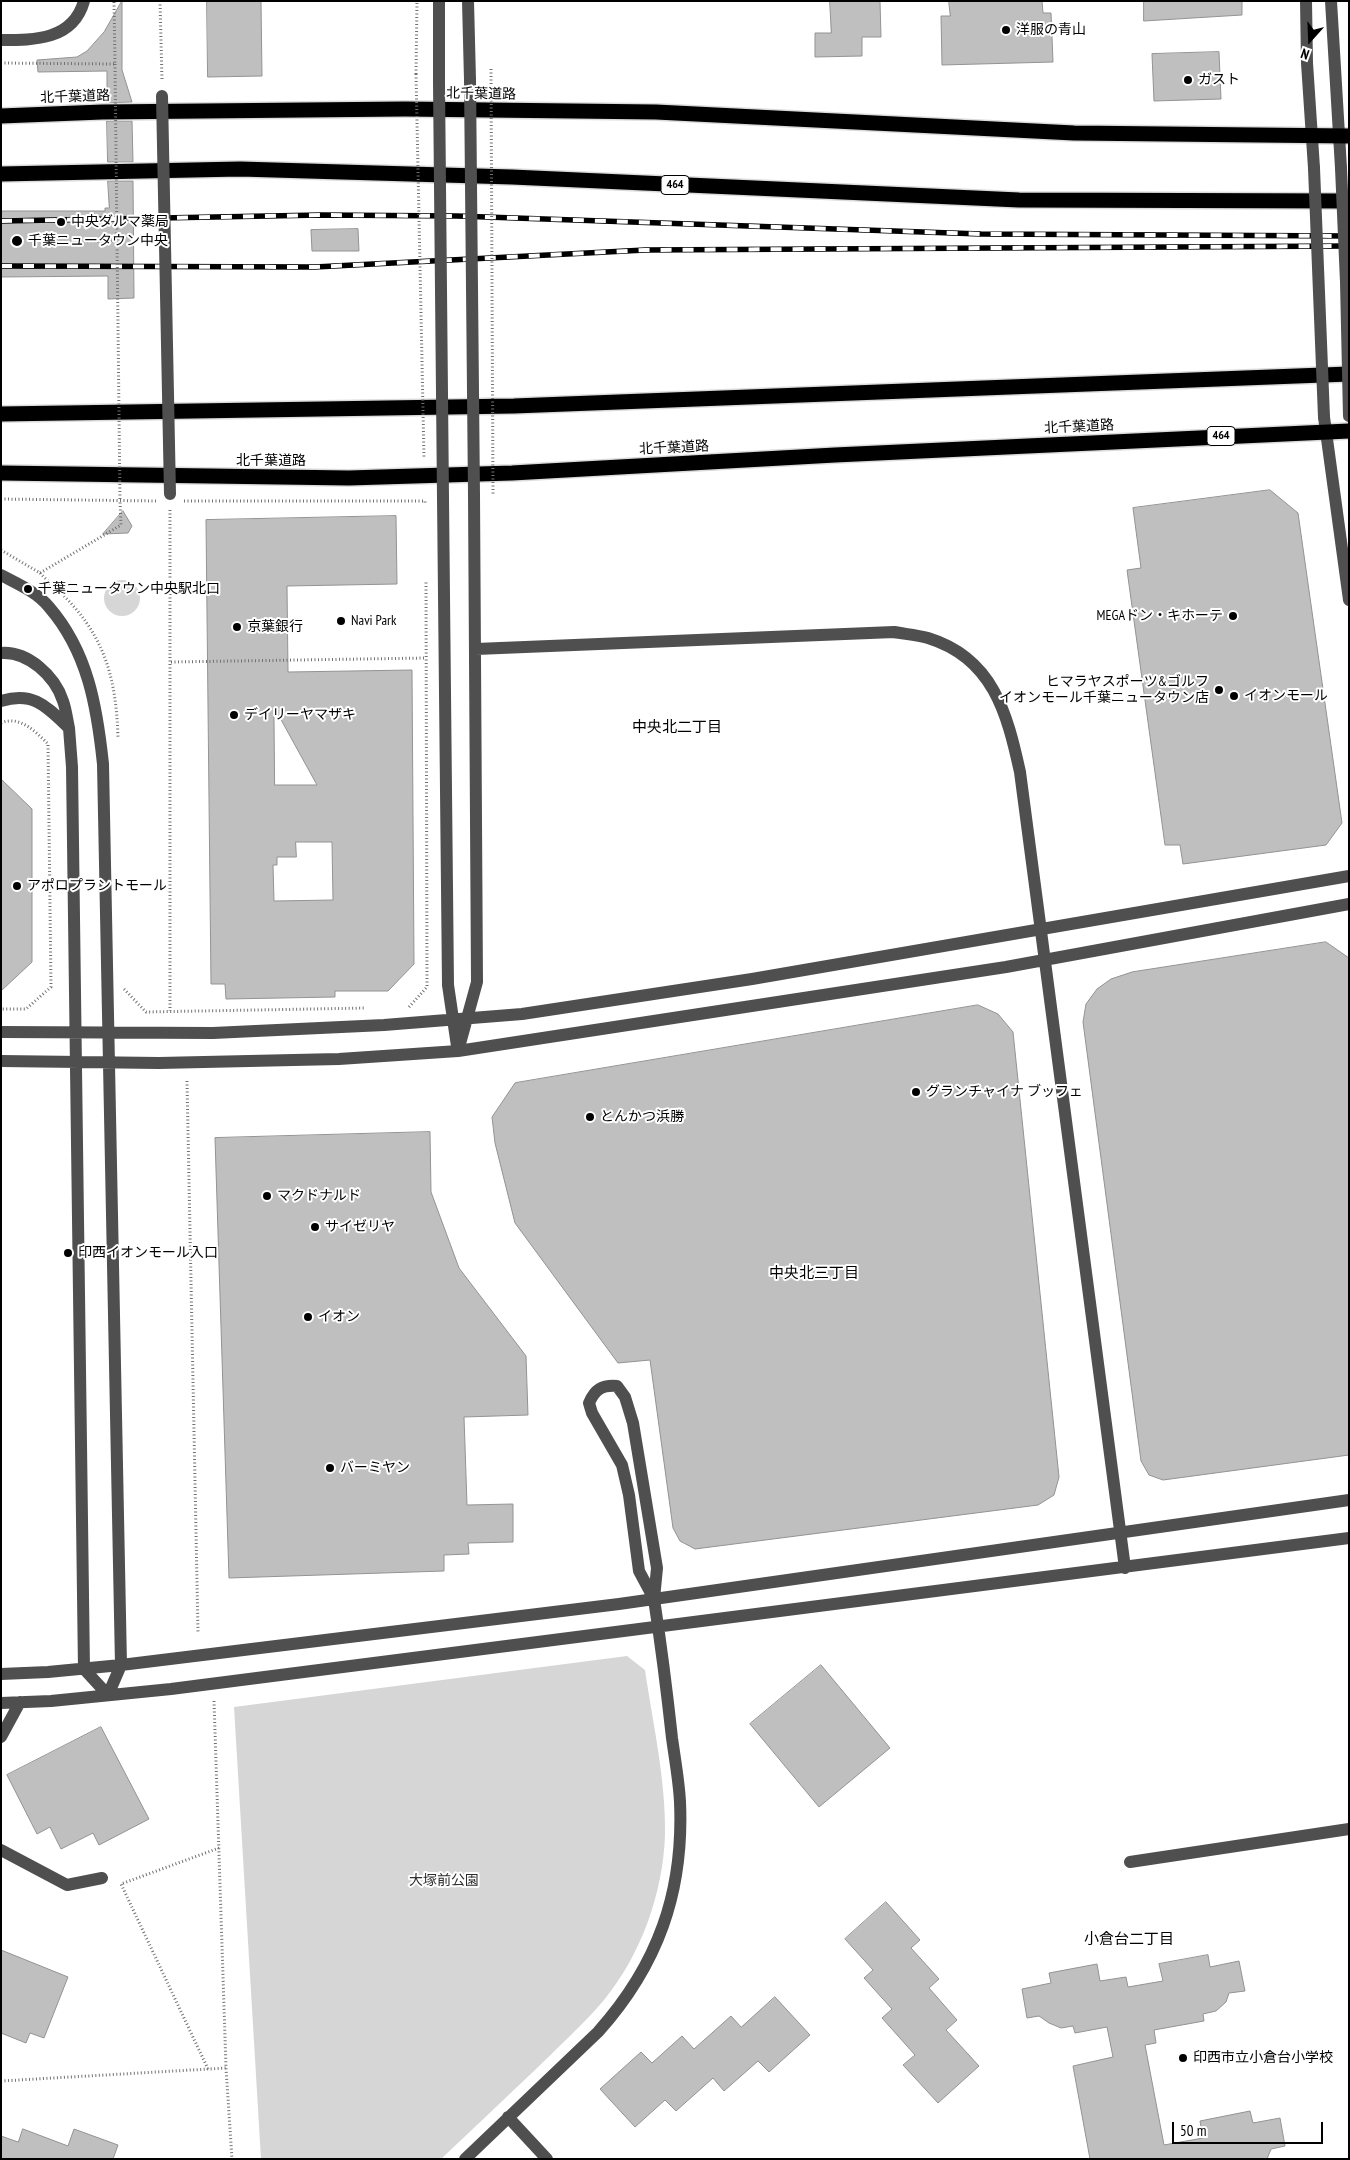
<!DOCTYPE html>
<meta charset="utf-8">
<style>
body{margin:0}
#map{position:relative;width:1350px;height:2160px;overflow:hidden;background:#fff;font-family:"PT Sans Narrow",sans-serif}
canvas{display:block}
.frame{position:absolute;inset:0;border:2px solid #000;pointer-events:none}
.north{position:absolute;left:1285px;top:15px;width:50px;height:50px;-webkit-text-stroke:4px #fff;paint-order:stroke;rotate:200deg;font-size:14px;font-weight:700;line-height:20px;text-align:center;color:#000}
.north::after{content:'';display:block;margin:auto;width:18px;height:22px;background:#000;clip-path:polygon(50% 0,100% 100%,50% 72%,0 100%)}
.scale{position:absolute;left:1172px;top:2122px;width:151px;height:22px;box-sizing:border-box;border:2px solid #000;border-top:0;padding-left:6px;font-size:15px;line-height:18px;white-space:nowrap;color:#000;-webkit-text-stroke:4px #fff;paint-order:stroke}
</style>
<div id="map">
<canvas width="1350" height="2160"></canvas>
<div class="frame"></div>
<div class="north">N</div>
<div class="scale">50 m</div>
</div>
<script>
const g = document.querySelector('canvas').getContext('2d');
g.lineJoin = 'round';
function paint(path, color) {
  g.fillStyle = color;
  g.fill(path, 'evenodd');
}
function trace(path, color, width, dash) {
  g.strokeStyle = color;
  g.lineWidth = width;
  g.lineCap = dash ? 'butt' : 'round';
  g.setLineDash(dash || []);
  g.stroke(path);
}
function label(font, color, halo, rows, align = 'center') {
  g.font = font + ' "PT Sans Narrow","Noto Sans JP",sans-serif';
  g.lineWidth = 4;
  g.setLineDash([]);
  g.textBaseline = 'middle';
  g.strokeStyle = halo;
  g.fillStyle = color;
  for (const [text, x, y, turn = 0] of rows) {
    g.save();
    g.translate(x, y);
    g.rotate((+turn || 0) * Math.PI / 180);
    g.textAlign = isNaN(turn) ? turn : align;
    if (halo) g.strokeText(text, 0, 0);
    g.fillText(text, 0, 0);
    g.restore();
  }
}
paint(new Path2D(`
 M104 598a18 18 0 1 1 36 0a18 18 0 1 1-36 0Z
 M 627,1656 L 645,1670 C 653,1724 666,1781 665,1835 C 663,1893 641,1955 604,2000 C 583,2025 558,2047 535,2070 C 504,2099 473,2129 441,2159 L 261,2159 L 234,1707 Z`), '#d6d6d6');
const building = new Path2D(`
 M 122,1 L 122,70 L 132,102 L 107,103 L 107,71 L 38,72 L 37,60 L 77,57 L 87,51 L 104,32 Z
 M 207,1 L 261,1 L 262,76 L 208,77 Z
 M 830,1 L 880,1 L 881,37 L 862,37 L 862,56 L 815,57 L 815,33 L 831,33 Z
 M 949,1 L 1042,1 L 1043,13 L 1051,13 L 1053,62 L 942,65 L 941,16 L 950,16 Z
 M 1144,1 L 1242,1 L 1242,15 L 1144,21 Z
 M 1219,52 L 1221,99 L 1154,101 L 1152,54 Z
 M 107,121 L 132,121 L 133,162 L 108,162 Z
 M 108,181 L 133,181 L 134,298 L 108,299 L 108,276 L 1,277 L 1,211 L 105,211 L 105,208 L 109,208 Z
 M 358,229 L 359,251 L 312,251 L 311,230 Z
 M 1270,490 L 1298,513 L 1342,823 L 1326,845 L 1183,864 L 1180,845 L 1165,845 L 1127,570 L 1141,568 L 1133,508 Z
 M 123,511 L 132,526 L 128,533 L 103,534 Z
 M 396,516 L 397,584 L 287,586 L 288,672 L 412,670 L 414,964 L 388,991 L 335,991 L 335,997 L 226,999 L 225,984 L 211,984 L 206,520 ZM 274,707 L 317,785 L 275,785 ZM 296,842 L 332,842 L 333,900 L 274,901 L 273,865 L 277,865 L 277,857 L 296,857 Z
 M 1,779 L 32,809 L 32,962 L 1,991 Z
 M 1326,942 L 1349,958 L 1349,1455 L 1163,1480 L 1149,1475 L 1141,1461 L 1083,1022 L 1086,1004 L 1097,989 L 1111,979 L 1132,972 Z
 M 978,1005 L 998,1014 L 1013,1032 L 1059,1477 L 1054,1495 L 1038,1505 L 695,1549 L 680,1541 L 673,1528 L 650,1360 L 618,1363 L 515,1223 L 495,1143 L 492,1117 L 515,1083 Z
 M 430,1132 L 431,1192 L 459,1268 L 526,1356 L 528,1415 L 464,1417 L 467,1505 L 513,1504 L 513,1542 L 468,1543 L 469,1554 L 444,1555 L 444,1571 L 229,1578 L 215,1138 Z
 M 821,1665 L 890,1748 L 819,1807 L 750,1724 Z
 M 101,1727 L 149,1819 L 99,1845 L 93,1833 L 61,1849 L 50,1827 L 37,1834 L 7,1775 Z
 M 886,1902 L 920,1940 L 911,1948 L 939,1979 L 929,1988 L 957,2020 L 946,2030 L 979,2066 L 938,2103 L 903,2065 L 915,2055 L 882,2018 L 892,2009 L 864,1978 L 873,1970 L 845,1939 Z
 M 1,1950 L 68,1977 L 44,2038 L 30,2033 L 26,2043 L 1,2033 Z
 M 1208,1955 L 1210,1967 L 1239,1961 L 1245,1991 L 1229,1993 L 1226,2002 L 1216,2011 L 1203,2014 L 1204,2021 L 1154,2030 L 1156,2043 L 1145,2045 L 1164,2145 L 1203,2138 L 1200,2121 L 1250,2111 L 1253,2123 L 1280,2118 L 1285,2146 L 1271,2149 L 1267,2159 L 1090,2159 L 1073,2066 L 1113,2057 L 1107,2027 L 1075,2033 L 1073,2026 L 1061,2028 L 1049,2023 L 1039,2016 L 1027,2018 L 1022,1989 L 1051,1983 L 1049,1973 L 1097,1964 L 1100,1981 L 1126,1977 L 1128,1987 L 1163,1981 L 1159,1964 Z
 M 775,1997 L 810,2035 L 769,2072 L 758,2061 L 724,2091 L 713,2078 L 676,2111 L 665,2100 L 635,2127 L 600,2089 L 641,2052 L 652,2063 L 682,2036 L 694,2049 L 731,2016 L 741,2027 Z
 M 23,2129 L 68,2146 L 74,2129 L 118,2145 L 113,2159 L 1,2159 L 1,2136 L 18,2142 Z`);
paint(building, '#bfbfbf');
trace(building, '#939393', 1);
const highway = new Path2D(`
 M 1,116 L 102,112 L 405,109 L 656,112 L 1074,133 L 1349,136
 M 1,174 L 240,169 L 512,177 L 1019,200 L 1349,201
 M 1,414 L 514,406 L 1349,374
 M 1,473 L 349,478 L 512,473 L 835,455 L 1349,431`);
trace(highway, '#dbdbdb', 18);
trace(new Path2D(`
 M 160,1 L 162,80
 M 1,63 L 115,64 L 114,1
 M 416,74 L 417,1
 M 80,241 L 117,241
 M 1,499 L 156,501
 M 184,501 L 425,501 L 425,504
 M 170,510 L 170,1011
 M 1,550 L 40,573 L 121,525 L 120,501
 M 40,573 L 52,585
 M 59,591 C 104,634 116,676 118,737
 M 171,662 L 426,658
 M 1,723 C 20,715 36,732 48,744 L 51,987 L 26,1009 L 1,1009
 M 124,989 L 146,1012 L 366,1008
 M 409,1007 L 427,987 L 426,580
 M 187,1081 L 198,1632
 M 214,1701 L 226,2068 L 232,2159
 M 208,2069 L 121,1884 L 219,1848
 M 1,2081 L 226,2068`), '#717171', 3, [1, 2.5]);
trace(new Path2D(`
 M 468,1 L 470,80
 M 1306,1 L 1307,63 L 1314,168
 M 1331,1 L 1341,168
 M 1,40 C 35,40 73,40 84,1
 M 439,82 L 439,1
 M 1324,417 L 1349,600
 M 443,498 L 448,985 L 457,1046
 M 1,575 C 18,584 37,592 49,607 C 88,652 97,707 103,764 L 121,1665 L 108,1695 L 84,1669 L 72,767 L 69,728 C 47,707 34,691 1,701
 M 476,649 L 894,632 C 905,634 917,635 928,638 C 993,658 1007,713 1020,772 L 1125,1568
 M 1,653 C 28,651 55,676 63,701 C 66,709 67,719 69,728
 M 1,1032 L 213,1033 L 384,1025 L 522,1014 L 752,979 L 1349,876
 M 458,1051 L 477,982 L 474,495
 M 1,1061 L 159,1063 L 339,1059 L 458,1051 L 1006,967 L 1349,904
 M 1,1674 L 48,1672 L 121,1665 L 619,1604 L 1349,1500
 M 1,1703 L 51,1701 L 171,1689 L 1349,1538
 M 1,1737 L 20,1702
 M 1,1850 L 67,1885 L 102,1878
 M 1130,1862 L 1349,1829
 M 508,2117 L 547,2159
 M 465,2159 L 598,2032 C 658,1965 684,1892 680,1802 C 679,1781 675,1760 672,1738 C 667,1692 661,1645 654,1599 L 657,1568 L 633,1423 L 625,1397 L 617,1386 C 602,1385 595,1389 589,1403 L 592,1413 L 622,1465 L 629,1495 L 639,1571 L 654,1599`), '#4f4f4f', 12);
trace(highway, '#000', 15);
const rail = new Path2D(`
 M 1,221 L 321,215 L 457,216 L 981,234 L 1349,236
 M 1,266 L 315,267 L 645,250 L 1349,246`);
trace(rail, '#000', 5.5);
trace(rail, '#fff', 4, [11]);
trace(new Path2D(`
 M 115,64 L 120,501
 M 491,69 L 493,494
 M 416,74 L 424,458`), '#717171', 3, [1, 2.5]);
trace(new Path2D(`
 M 470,80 L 474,495
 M 439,82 L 443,498
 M 162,96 L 170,494
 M 1314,168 L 1324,417
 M 1341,168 L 1346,282 L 1349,416`), '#4f4f4f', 12);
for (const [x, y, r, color] of [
 [1006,30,5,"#000"],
 [1188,80,5,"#000"],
 [61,222,5,"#000"],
 [17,241,6,"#000"],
 [28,589,5,"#000"],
 [1233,616,5,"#000"],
 [341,621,5,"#000"],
 [237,627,5,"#000"],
 [1219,690,5,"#000"],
 [1234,696,5,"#000"],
 [234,715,5,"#000"],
 [17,886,5,"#000"],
 [916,1092,5,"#000"],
 [590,1117,5,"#000"],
 [267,1196,5,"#000"],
 [315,1227,5,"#000"],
 [68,1253,5,"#000"],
 [308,1317,5,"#000"],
 [330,1468,5,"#000"],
 [1183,2058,5,"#000"]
]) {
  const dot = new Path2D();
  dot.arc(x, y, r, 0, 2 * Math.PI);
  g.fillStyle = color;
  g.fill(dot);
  trace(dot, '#fff', 2);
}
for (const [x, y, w] of [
 [675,185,28],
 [1221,436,28]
]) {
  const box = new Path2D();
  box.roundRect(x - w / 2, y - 9.5, w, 19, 4);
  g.fillStyle = '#fff';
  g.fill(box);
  trace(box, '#000', 1);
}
label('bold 12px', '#000', null, [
 ["464",675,185],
 ["464",1221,436]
]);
label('14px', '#000', '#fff', [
 ["洋服の青山",1016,30],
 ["ガスト",1198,80],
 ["中央ダルマ薬局",71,222],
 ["千葉ニュータウン中央",28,241],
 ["千葉ニュータウン中央駅北口",38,589],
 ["MEGAドン・キホーテ",1223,616,"right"],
 ["Navi Park",351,621],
 ["京葉銀行",247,627],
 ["ヒマラヤスポーツ&ゴルフ",1209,682,"right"],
 ["イオンモール千葉ニュータウン店",1209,698,"right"],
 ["イオンモール",1244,696],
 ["デイリーヤマザキ",244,715],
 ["アポロプラントモール",27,886],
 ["グランチャイナ ブッフェ",926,1092],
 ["とんかつ浜勝",600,1117],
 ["マクドナルド",277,1196],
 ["サイゼリヤ",325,1227],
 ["印西イオンモール入口",78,1253],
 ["イオン",318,1317],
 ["バーミヤン",340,1468],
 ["印西市立小倉台小学校",1193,2058]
], 'left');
label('14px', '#000', '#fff', [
 ["北千葉道路",481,94,1],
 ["北千葉道路",75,97,-2],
 ["北千葉道路",1079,427,-3],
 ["北千葉道路",674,448,-3],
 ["北千葉道路",271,461]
]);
label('14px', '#2d2d2d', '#fff', [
 ["大塚前公園",444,1881]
]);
label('15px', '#000', '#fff', [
 ["中央北二丁目",677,728],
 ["中央北三丁目",814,1274],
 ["小倉台二丁目",1129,1940]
]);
</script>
